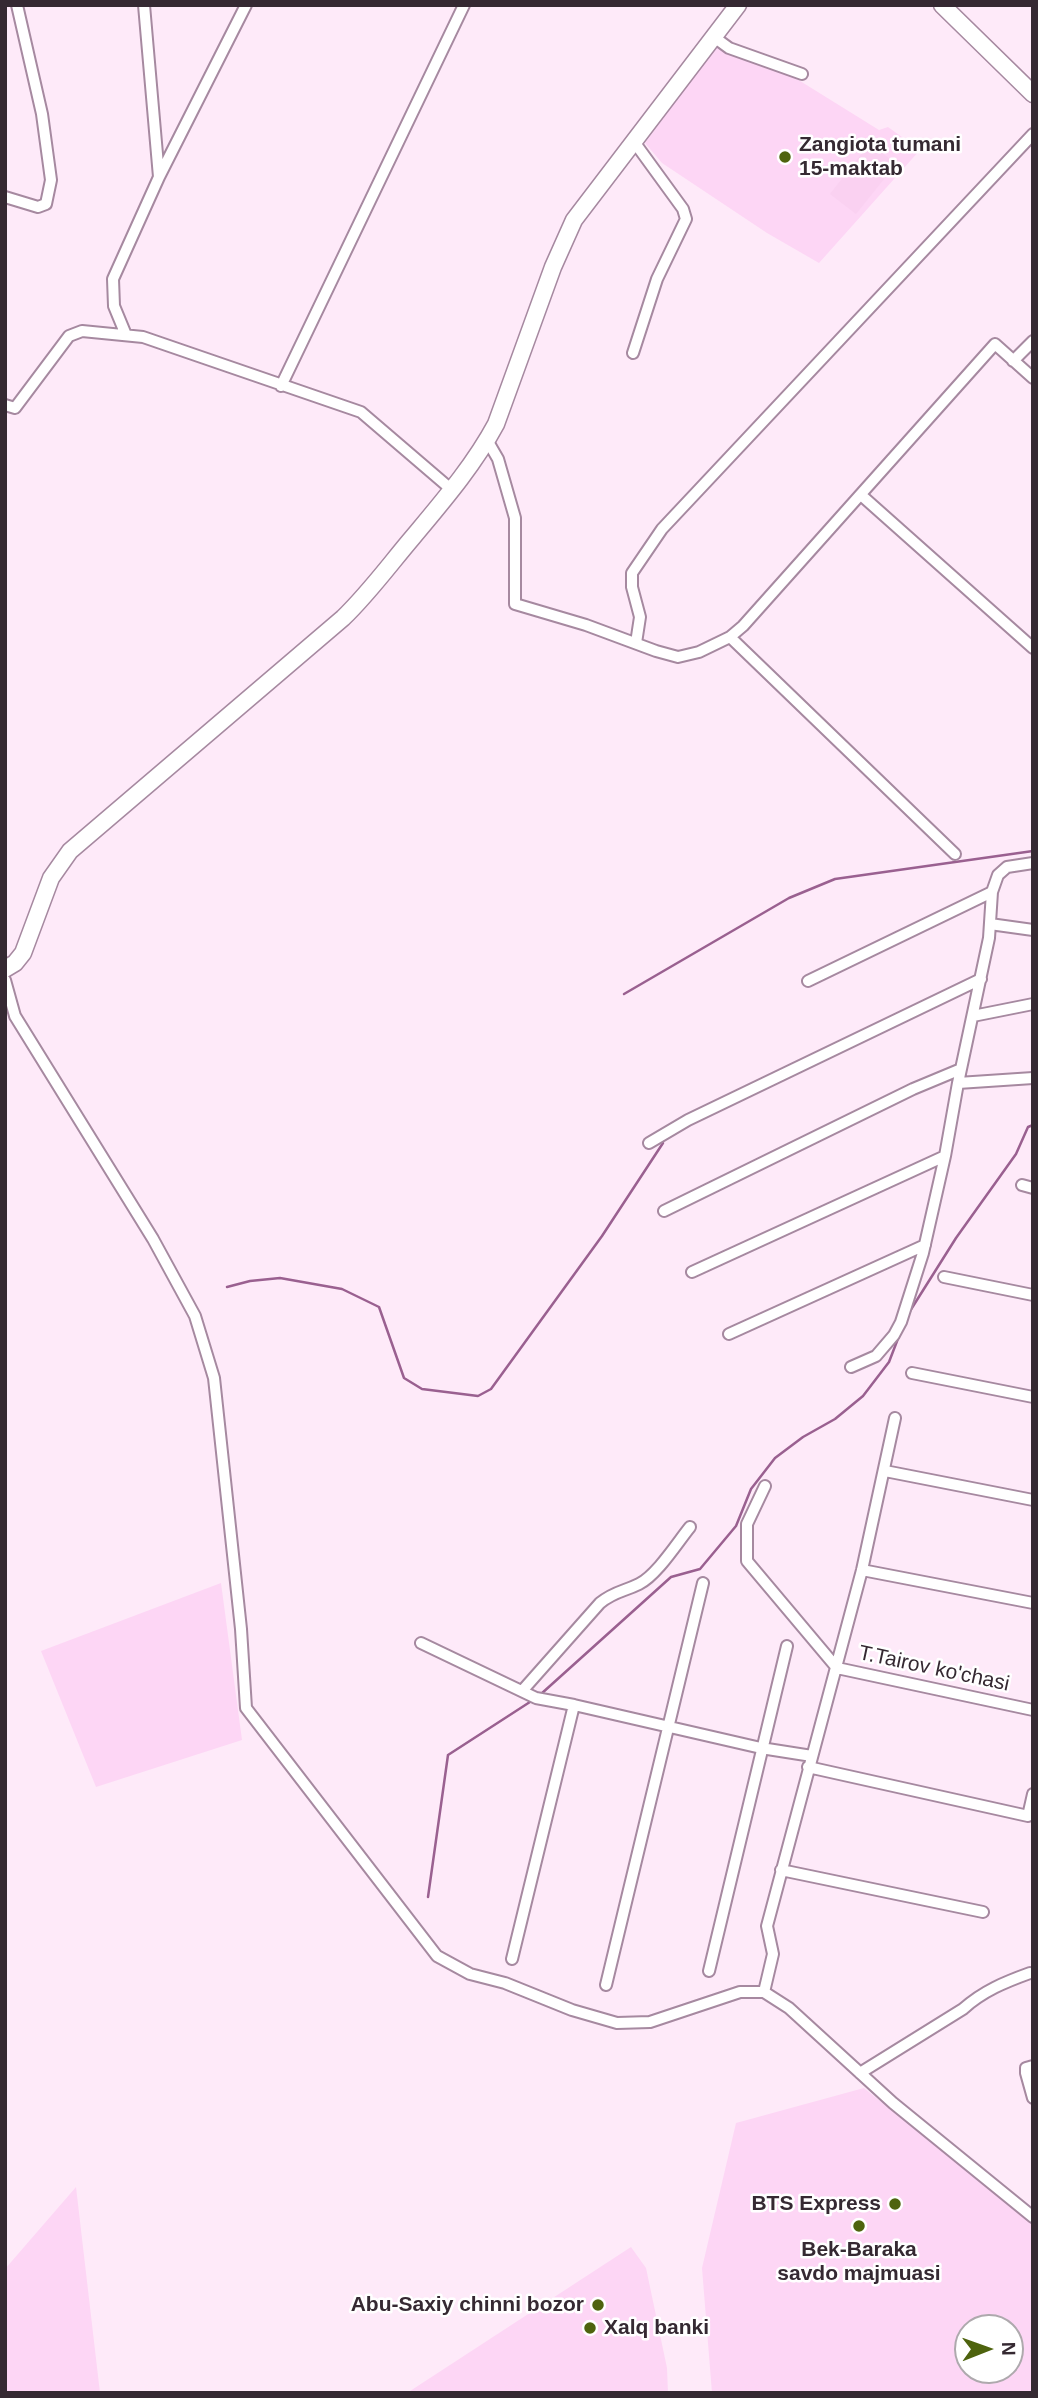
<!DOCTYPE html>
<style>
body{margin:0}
#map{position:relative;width:1038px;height:2398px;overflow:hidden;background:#feeaf9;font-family:Helvetica,sans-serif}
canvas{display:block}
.frame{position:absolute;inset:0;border:7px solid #352932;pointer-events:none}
.north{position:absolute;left:954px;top:2314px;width:70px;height:70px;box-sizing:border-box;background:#fff;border:2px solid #aea9ad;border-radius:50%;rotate:89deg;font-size:19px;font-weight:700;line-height:28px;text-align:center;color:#352932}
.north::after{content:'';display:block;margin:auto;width:24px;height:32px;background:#4e630e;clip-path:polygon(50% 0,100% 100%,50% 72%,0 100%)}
</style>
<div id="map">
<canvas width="1038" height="2398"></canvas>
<div class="frame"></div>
<div class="north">N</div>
</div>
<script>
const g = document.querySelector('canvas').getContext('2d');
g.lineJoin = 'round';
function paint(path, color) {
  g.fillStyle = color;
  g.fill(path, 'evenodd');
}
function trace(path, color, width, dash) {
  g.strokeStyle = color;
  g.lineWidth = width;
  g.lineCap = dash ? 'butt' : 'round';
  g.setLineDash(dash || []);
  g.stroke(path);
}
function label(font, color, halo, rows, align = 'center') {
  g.font = font + ' Helvetica,sans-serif';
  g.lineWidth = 5;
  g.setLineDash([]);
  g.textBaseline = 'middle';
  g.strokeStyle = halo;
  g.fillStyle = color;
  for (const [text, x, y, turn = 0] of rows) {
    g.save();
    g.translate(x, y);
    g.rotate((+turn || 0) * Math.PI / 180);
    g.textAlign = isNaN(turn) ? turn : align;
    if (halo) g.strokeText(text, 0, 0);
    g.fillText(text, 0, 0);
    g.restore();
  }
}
paint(new Path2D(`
 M 717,45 L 784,71 L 879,130 L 888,127 L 920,150 L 819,263 L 767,233 L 662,163 L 645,143 Z
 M 221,1583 L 242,1740 L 96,1787 L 41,1651 Z
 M 864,2088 L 1033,2224 L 1033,2393 L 712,2393 L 702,2268 L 736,2123 ZM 1010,2328 L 1010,2370 L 968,2370 L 968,2328 Z
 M 76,2187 L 100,2393 L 5,2393 L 5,2269 Z
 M 631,2247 L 646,2268 L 667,2368 L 668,2393 L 407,2393 Z`), '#fdd6f5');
paint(new Path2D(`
 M 870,143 L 896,164 L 856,214 L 830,194 Z`), '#fad1f1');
trace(new Path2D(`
 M 624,994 L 789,898 L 835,879 L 1033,851
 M 227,1287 L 250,1281 L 280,1278 L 342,1289 L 379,1307 L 404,1378 L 422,1389 L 478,1396 L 491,1389 L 602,1236 L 663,1143
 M 910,1311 L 956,1238 L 1016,1154 L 1028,1127 L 1033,1125
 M 541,1694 L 671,1577 L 700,1569 L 736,1526 L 751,1489 L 775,1458 L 803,1437 L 835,1419 L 863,1396 L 889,1362 L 899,1336
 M 428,1897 L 448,1755 L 533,1700`), '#9a6090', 2.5);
const street = new Path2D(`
 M 144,5 L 159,177
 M 714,37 L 729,48 L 802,74
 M 5,197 L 38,207 L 46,204 L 51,180 L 42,114 L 17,5
 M 126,335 L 114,306 L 113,279 L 159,177 L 246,5
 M 633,353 L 657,279 L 686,219 L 683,209 L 635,143
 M 1013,361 L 1033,341
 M 281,386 L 464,5
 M 5,405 L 15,408 L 69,336 L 82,331 L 143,337 L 361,412 L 452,490
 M 487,440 L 498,459 L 515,518 L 515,604 L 586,625 L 656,651 L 678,657 L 699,652 L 730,637 L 743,626 L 995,344 L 1033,378
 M 861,495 L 1033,648
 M 730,637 L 955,854
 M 636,643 L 640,617 L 632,587 L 632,573 L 662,529 L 1033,134
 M 990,924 L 1033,930
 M 5,980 L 15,1016 L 153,1239 L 195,1316 L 214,1378 L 241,1629 L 246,1708 L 437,1956 L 470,1974 L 505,1983 L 572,2010 L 617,2023 L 650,2022 L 740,1992 L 764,1992 L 789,2008 L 893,2103 L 1033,2217
 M 808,981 L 992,892
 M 973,1016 L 1033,1004
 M 958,1083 L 1033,1078
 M 649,1143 L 688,1120 L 981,979
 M 1022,1185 L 1033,1188
 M 664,1211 L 913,1089 L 961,1069
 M 692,1272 L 945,1156
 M 944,1277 L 1033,1295
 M 729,1334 L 925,1245
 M 851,1367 L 876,1356 L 894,1335 L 901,1322 L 923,1253 L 945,1156 L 958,1083 L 989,938 L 992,892 L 998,875 L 1007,867 L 1033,863
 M 912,1373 L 1033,1397
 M 885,1471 L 1033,1500
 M 765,1486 L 747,1524 L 747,1561 L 837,1668 L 1033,1710
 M 862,1570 L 1033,1603
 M 421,1643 L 536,1698 L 574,1705
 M 522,1691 L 600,1603 C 615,1591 623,1592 639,1584 C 657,1575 677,1543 690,1527
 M 808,1767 L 1028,1816 L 1033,1794
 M 781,1870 L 983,1912
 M 512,1959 L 574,1705 L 761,1748 L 812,1756
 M 709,1971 L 787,1646
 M 606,1985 L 703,1583
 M 764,1992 L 773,1954 L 767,1926 L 862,1570 L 895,1418
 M 1033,2066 L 1026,2068 L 1026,2073 L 1033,2098
 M 860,2073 L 963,2009 C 983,1991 1005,1982 1030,1973`);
const secondary = new Path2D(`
 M 942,5 L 1033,94
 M 5,969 L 15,963 L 23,953 L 51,878 L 70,851 L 343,618 C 369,593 390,564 413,537 C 443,501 474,465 496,424 L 553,267 L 574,220 L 738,5`);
trace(street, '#a689a0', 14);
trace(secondary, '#a689a0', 19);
trace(street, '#fff', 10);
trace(secondary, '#fff', 16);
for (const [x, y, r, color] of [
 [785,157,7,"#4e630e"],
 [895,2204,7,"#4e630e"],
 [859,2226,7,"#4e630e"],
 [598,2305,7,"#4e630e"],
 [590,2328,7,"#4e630e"]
]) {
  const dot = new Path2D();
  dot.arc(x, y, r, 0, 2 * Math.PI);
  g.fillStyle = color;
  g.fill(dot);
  trace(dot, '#fff', 2.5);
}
label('bold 21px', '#352932', '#fff', [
 ["Zangiota tumani",799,145],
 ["15-maktab",799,169],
 ["BTS Express",881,2204,"right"],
 ["Bek-Baraka",859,2250,"center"],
 ["savdo majmuasi",859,2274,"center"],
 ["Abu-Saxiy chinni bozor",584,2305,"right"],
 ["Xalq banki",604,2328]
], 'left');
label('21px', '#352932', '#fff', [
 ["T.Tairov ko'chasi",934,1669,12]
]);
</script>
